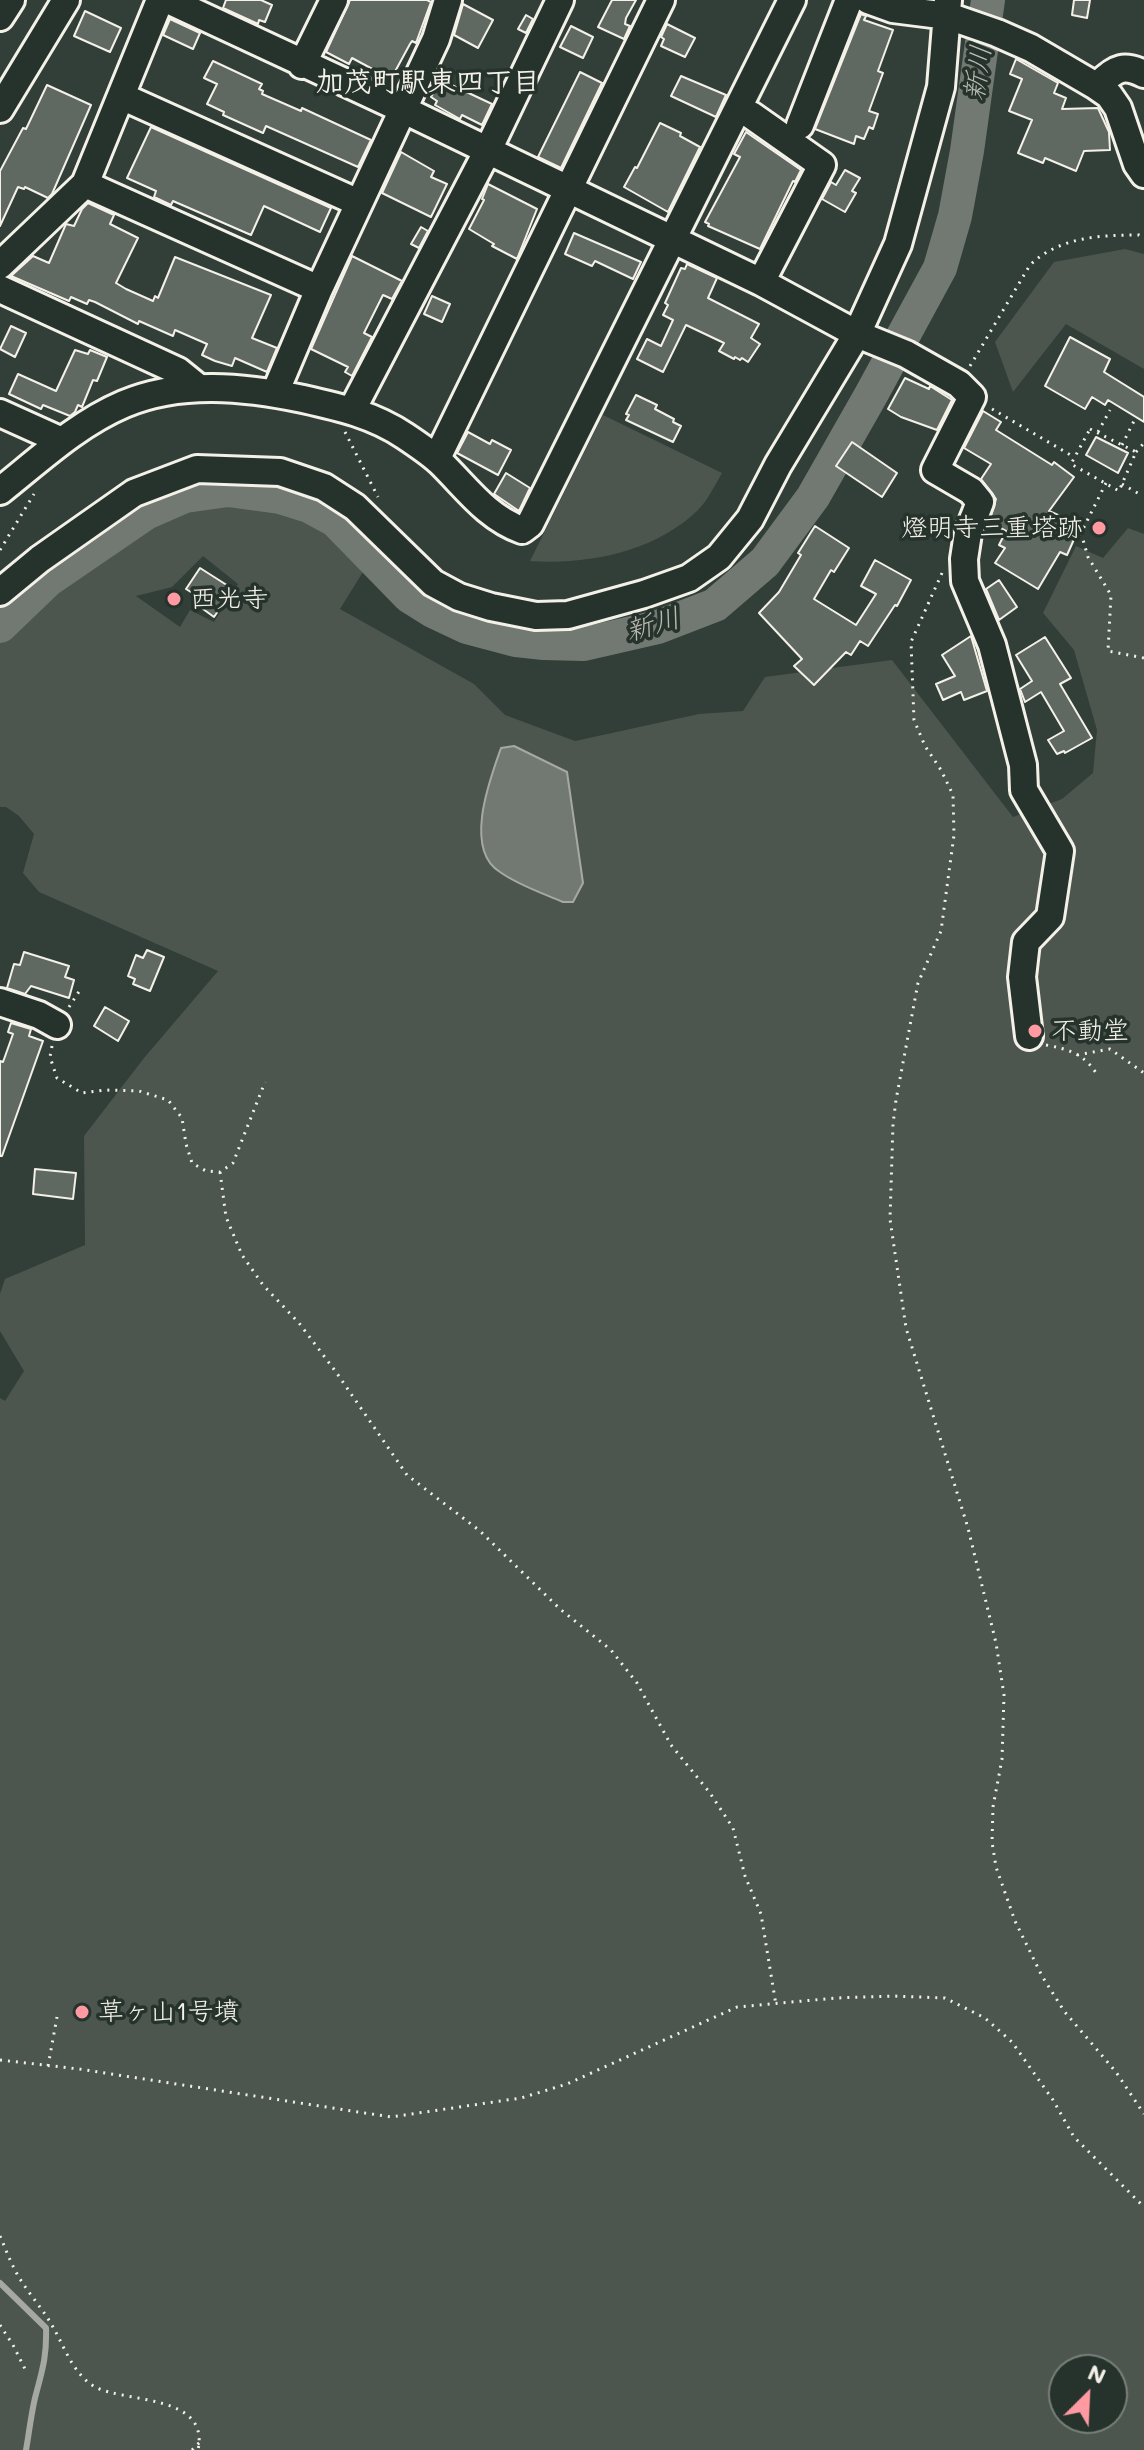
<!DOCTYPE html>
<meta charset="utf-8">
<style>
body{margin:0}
#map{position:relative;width:1144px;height:2450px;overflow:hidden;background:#323e38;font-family:Mali,sans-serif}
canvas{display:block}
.north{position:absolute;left:1048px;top:2354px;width:80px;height:80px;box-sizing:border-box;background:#26332d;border:2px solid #787f78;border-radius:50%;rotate:24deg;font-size:22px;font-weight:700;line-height:32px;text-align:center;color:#f4f1e8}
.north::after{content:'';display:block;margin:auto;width:28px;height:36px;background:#ff9aa2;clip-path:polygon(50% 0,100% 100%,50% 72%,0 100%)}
</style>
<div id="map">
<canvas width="1144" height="2450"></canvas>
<div class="north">N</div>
</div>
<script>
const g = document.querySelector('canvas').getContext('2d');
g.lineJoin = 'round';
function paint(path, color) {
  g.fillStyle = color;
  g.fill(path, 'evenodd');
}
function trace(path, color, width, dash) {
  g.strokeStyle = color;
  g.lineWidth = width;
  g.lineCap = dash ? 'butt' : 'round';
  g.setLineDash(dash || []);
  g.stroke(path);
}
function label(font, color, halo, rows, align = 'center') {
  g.font = font + ' Mali,"Klee One",sans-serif';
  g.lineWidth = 7;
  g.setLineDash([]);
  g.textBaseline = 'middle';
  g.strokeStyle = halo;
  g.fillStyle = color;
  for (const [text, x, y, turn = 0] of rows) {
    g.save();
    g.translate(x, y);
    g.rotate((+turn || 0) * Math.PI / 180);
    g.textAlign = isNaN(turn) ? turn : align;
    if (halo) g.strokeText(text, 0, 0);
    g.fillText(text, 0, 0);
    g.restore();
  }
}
paint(new Path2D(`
 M 1125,249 L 1144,254 L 1144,369 L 1066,324 L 1013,392 L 995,342 L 1054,262 Z
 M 603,415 L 722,473 C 715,485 708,500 698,510 C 655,552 588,565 530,561 Z
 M 190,500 L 247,501 L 322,524 L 366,567 L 340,609 L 474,684 L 505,715 L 575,741 L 699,714 L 743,711 L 765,677 L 892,660 L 1013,817 L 1062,799 L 1093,773 L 1097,730 L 1074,650 L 1043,613 L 1076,546 L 1103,558 L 1128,528 L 1144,534 L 1144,2450 L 0,2450 L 0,1398 L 5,1401 L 24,1371 L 0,1331 L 0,1294 L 5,1279 L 85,1245 L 84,1136 L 144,1058 L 218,971 L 39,892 L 23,873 L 34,834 L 19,816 L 6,807 L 0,807 L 0,635 L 27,607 L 108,543 ZM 203,556 L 238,584 L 214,622 L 190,610 L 180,627 L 136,596 L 172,587 ZM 1064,2370 L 1112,2370 L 1112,2418 L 1064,2418 Z`), '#4c564f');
const water = new Path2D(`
 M 514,746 L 567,772 L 583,883 L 573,902 L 563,902 C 542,893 518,885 500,872 C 463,849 490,779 501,748 Z`);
paint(water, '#727972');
trace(water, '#a6a9a1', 2);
trace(new Path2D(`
 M 0,2283 L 46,2328 C 47,2357 42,2371 35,2398 C 31,2415 29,2433 26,2450`), '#a6a9a1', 6);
trace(new Path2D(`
 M 0,626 L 48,580 L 146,513 L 185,496 L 228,490 L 280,497 L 309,506 L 335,520 L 409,596 L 433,611 L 467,627 L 516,640 L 544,643 L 584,644 L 658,627 L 715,605 L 765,562 L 813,497 L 871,395 L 940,268 L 955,216 L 967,151 L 988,0`), '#727972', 34);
const building = new Path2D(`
 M 226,0 L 261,0 L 272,5 L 265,22 L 259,20 L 258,24 L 223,8 Z
 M 350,0 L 427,0 L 431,2 L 416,43 L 412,41 L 410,44 L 391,79 L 352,58 L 349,64 L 326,52 Z
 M 612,0 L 636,0 L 626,18 L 625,24 L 630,26 L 624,39 L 598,27 Z
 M 1074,0 L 1090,0 L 1087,18 L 1072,15 Z
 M 463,4 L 493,20 L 478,48 L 454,35 Z
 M 85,11 L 121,28 L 110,52 L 74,36 Z
 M 861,14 L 866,16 L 864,20 L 893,30 L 878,71 L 883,73 L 869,111 L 878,114 L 873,129 L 869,127 L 864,139 L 856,136 L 854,144 L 815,129 Z
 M 526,15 L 533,19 L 526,33 L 518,29 Z
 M 170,19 L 200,33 L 193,49 L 163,35 Z
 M 667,24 L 695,38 L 685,57 L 661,46 L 664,39 L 661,37 Z
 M 571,26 L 593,37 L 583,58 L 560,47 Z
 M 1016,59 L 1058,83 L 1054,93 L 1066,98 L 1062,109 L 1098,108 L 1109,132 L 1110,150 L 1084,151 L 1076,171 L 1045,158 L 1043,163 L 1018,153 L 1032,120 L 1009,111 L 1022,79 L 1010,74 Z
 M 213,61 L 262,84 L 259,89 L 263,91 L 262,94 L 301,111 L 302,108 L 371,140 L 358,167 L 266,126 L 263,133 L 223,115 L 224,112 L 207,104 L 217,84 L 204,78 Z
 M 580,72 L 602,83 L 561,168 L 538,157 Z
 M 681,76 L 726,95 L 716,117 L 671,96 Z
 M 441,80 L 492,104 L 482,125 L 462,115 L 460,119 L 435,105 L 437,101 L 431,97 Z
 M 47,85 L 91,105 L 52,194 L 48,198 L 25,187 L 24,189 L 18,187 L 0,226 L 0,171 L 23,128 L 26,129 Z
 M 660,123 L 681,133 L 680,136 L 700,147 L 668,212 L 624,187 L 635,167 L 637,168 Z
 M 151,127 L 331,208 L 320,232 L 264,206 L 251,235 L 173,201 L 171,205 L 154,197 L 156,191 L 127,178 Z
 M 746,132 L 801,170 L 795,182 L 793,181 L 760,249 L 708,226 L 709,224 L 705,222 L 740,157 L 734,154 Z
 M 401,152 L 434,171 L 431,177 L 447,184 L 431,217 L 382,193 Z
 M 845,170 L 860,178 L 852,191 L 856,193 L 845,212 L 822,199 L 831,182 L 836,185 Z
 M 488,184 L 537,209 L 517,259 L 492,246 L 494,244 L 469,229 L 484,200 L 482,199 Z
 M 88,203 L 114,215 L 110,224 L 138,238 L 116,283 L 126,289 L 153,301 L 155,296 L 158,298 L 175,257 L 271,295 L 252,338 L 277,348 L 267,372 L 235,358 L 232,366 L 215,361 L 202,355 L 207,344 L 175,330 L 173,336 L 139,321 L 138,324 L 95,302 L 89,300 L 87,304 L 71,297 L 69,301 L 11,276 L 33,256 L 49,263 L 66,224 L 74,226 L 82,209 Z
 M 421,227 L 428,231 L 419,248 L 411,244 Z
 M 574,233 L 641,262 L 633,279 L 595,261 L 592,266 L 565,254 Z
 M 352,256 L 402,281 L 392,299 L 383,295 L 364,333 L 372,337 L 352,376 L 345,372 L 348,367 L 311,349 Z
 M 687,264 L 717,278 L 708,298 L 759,324 L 751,338 L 760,344 L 748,362 L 742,358 L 740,360 L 735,357 L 734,359 L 719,351 L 724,343 L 686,325 L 663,372 L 637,359 L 647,339 L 661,346 L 673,320 L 663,315 L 668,305 L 665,303 L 681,268 L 685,269 Z
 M 432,296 L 450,304 L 442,322 L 424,314 Z
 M 11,326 L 26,333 L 15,357 L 0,349 Z
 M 1070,337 L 1110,359 L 1104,372 L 1144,397 L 1144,422 L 1108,400 L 1105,405 L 1092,397 L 1085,409 L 1045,386 Z
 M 75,350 L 88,354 L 90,350 L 107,357 L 97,381 L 93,380 L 82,407 L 78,405 L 75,412 L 70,416 L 43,405 L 41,409 L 9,394 L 18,374 L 56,391 Z
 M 905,378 L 929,389 L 930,386 L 952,400 L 937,430 L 901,417 L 888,409 Z
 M 636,395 L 657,405 L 655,409 L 674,419 L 673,422 L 681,426 L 673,442 L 626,420 L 629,415 L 626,414 Z
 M 983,411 L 1001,422 L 996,430 L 1052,465 L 1054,462 L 1074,477 L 1049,511 L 1076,523 L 1072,533 L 1076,535 L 1067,555 L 1060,552 L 1038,589 L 995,563 L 1005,548 L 999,545 L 1006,531 L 989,522 L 996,499 L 981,479 L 991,464 L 964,448 Z
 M 468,432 L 490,444 L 492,440 L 511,450 L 498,475 L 457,453 Z
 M 1096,437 L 1128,453 L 1118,473 L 1086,455 Z
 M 852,442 L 897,473 L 882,497 L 836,466 Z
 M 506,473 L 530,488 L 519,511 L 494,494 Z
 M 815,526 L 849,548 L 834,572 L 831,570 L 814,599 L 856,625 L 876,594 L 861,586 L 875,560 L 911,580 L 897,606 L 895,605 L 868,646 L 860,641 L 851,655 L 846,652 L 814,685 L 794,666 L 802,659 L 759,613 L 779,592 L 801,555 L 798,553 Z
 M 200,568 L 233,589 L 214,617 L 203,609 L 207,602 L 186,589 Z
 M 999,580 L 1017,607 L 999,620 L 986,589 Z
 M 971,636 L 987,691 L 964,700 L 961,692 L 943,700 L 936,684 L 955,676 L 942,655 Z
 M 1045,637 L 1071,678 L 1060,684 L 1092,738 L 1065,753 L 1064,751 L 1057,754 L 1048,740 L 1064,731 L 1041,692 L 1025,702 L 1020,689 L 1032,681 L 1016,655 Z
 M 147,950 L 164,957 L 150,991 L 133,984 L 135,979 L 128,976 L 136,955 L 143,958 Z
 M 24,952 L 69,966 L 65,977 L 74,980 L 69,998 L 31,986 L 25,994 L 7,988 L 14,964 L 20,965 Z
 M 105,1007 L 129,1021 L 118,1041 L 94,1026 Z
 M 11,1023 L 31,1029 L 29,1036 L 43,1041 L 2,1156 L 0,1156 L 0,1061 L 3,1062 L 13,1034 L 8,1032 Z
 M 35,1169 L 76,1173 L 73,1199 L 33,1194 Z`);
paint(building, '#5f6861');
trace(building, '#f4f1e8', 2);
const minor = new Path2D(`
 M 168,0 L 402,109 L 761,282 L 857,334 L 906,354 L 959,384 L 972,397 L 935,470 L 971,491 L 980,502 L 968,533 L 964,559 L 965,581 L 992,645 L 1023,765 L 1024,790 L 1060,851 L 1050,917 L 1026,942 L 1022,977 L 1029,1036
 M 868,0 L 893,9 L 948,16 L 997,33 L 1031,48 L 1096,86 L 1109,95 L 1118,108 L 1137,164 L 1144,174
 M 0,17 L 11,0
 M 302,65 L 334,0
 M 1096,86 C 1115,71 1120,62 1144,74
 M 121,96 L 359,203
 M 0,109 L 66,0
 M 738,109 L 751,115 L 822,165 L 761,282
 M 800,125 L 849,0
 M 85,184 L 319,289
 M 0,265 L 85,184 L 160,0
 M 0,289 L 178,371 L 199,388
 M 275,393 L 319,289 L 436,39 L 448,0
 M 352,410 L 488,150 L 560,0
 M 0,413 L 62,441
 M 437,458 L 661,0
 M 0,491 C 39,460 77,424 124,404 C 181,380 245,387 303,399 C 339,407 374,415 405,436 C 417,444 429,452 439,461 C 466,487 486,517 522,530 L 530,524 L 792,0
 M 0,592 L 40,559 L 134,493 L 197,469 L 280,472 L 324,487 L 355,507 L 433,583 L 459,597 L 491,607 L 536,616 L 568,615 L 644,594 L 689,578 L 719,557 L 750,519 L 778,465 L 857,334 L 898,244 L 941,87 L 948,0
 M 0,1002 L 39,1015 L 57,1025`);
trace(minor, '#f4f1e8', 32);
trace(new Path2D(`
 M 970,366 L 1030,265 C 1059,237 1100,235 1139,235 L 1144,237
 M 992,409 L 1074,457
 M 1090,429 L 1136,452 L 1119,491 L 1071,464 Z
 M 345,432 L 378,497
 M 1098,432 L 1110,410
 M 1122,445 L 1136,417
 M 1136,452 L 1144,443
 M 1106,483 L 1081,533 L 1088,557 L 1111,595 L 1108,651 L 1144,658
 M 1122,484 L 1141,495
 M 0,550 L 34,494
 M 942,573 L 911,642 L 914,720 L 925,746 L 941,770 L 953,795 L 954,835 L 941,931 L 918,983 L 896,1100 L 893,1124 L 890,1219 L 906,1328 L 968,1528 L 996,1643 L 1004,1695 L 1002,1759 L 993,1807 L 992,1842 L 996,1867 L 1015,1921 L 1042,1976 L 1064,2011 L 1116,2072 L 1144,2114
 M 69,1007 L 80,990
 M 1046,1045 C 1068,1049 1084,1054 1096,1073
 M 52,1046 L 50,1057 L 57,1078 L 82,1093 L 105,1090 L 139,1091 L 168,1100 L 182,1118 L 186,1144 L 192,1163 L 206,1171 L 220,1172 L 233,1163 L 265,1082
 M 1077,1055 L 1110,1049 L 1144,1073
 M 220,1172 L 226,1217 L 242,1255 L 263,1285 L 299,1323 L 336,1372 L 407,1475 L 480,1531 L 560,1609 L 611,1650 L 637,1683 L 671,1745 L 710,1793 L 733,1828 L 745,1876 L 761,1914 L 776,2005
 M 0,2060 L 79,2069 L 391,2117 L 521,2098 L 567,2084 L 737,2007 L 836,1998 L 893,1996 L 945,1998 L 985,2018 L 1012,2042 L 1053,2100 L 1074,2137 L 1144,2207
 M 48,2066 L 57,2017
 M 0,2236 C 5,2247 9,2259 15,2270 C 25,2290 42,2307 53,2327 C 65,2348 73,2374 95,2387 C 126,2403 210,2394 198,2450
 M 0,2325 L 13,2345 L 25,2369
 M 192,2450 L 200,2442`), '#f4f1e8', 3, [2, 6]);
trace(minor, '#26332d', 26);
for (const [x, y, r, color] of [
 [1099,528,8,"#ff9aa2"],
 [174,599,8,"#ff9aa2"],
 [1035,1031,8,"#ff9aa2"],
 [82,2012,8,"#ff9aa2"]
]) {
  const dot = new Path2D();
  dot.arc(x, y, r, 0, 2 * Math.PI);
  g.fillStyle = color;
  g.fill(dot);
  trace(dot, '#26332d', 3);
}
label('26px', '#f4f1e8', '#26332d', [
 ["燈明寺三重塔跡",1083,528,"right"],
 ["西光寺",190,599],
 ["不動堂",1051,1031],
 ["草ヶ山1号墳",98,2012]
], 'left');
label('italic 28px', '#babbb3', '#26332d', [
 ["新川",978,73,-82],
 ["新川",653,625,-16]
]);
label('bold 28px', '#f4f1e8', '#26332d', [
 ["加茂町駅東四丁目",428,82]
]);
</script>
